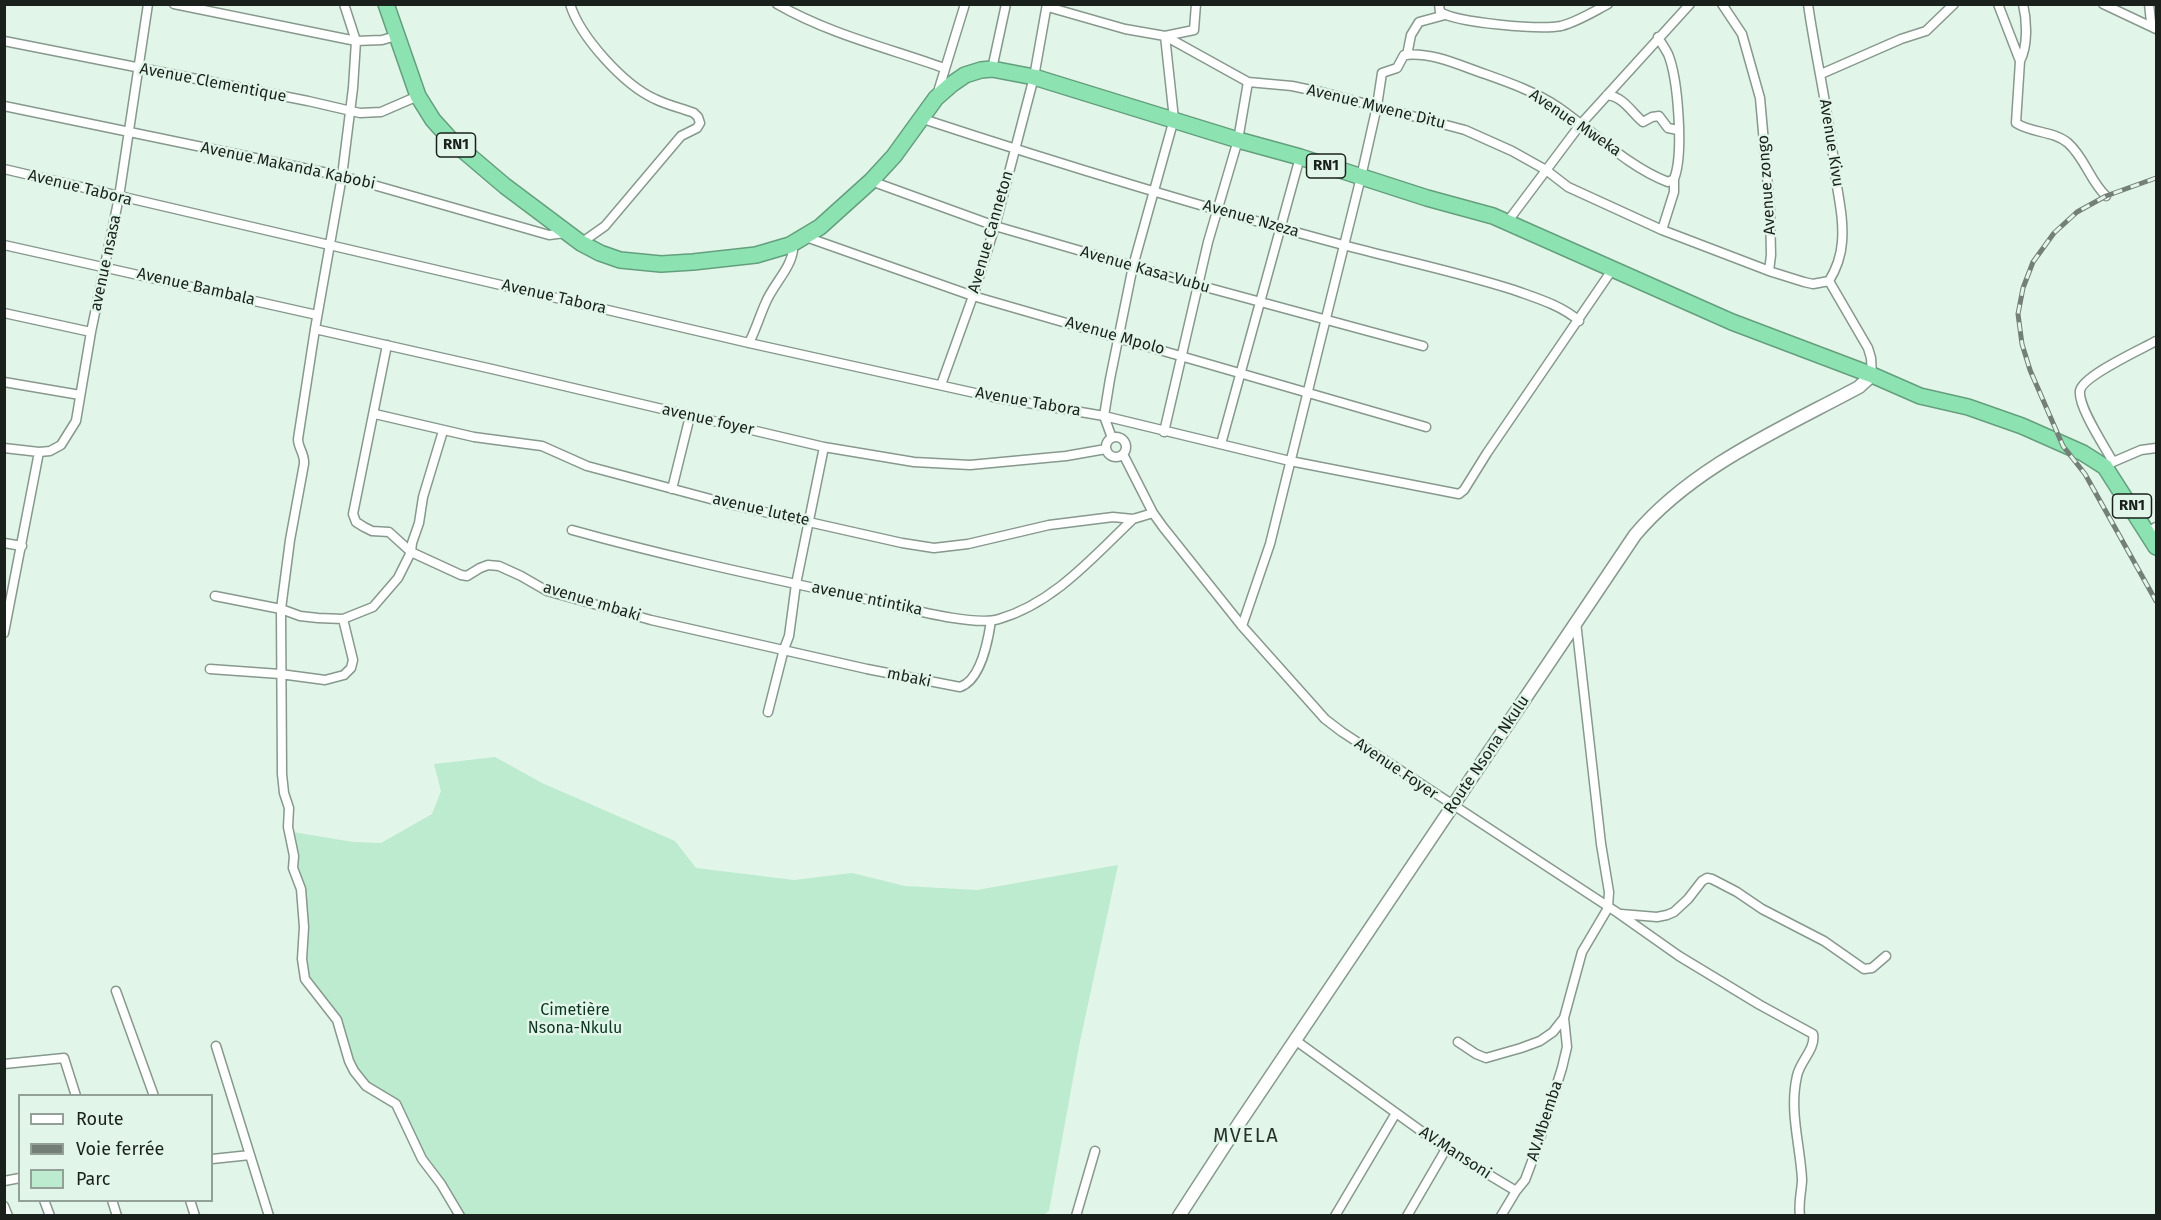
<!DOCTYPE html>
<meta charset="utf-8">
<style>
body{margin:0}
#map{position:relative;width:2161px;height:1220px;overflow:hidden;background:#e2f5e9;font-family:"Fira Sans",sans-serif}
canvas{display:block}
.frame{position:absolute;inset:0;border:6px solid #1a211d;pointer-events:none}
.legend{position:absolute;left:18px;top:1094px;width:195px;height:108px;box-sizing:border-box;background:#e2f5e9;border:2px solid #92a097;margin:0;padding:8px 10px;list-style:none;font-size:18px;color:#1a211d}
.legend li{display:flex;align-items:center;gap:12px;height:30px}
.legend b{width:30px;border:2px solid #92a097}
</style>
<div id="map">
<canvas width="2161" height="1220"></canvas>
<div class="frame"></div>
<ul class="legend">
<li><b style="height:8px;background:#fff"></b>Route</li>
<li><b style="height:8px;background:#737f77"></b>Voie ferrée</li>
<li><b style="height:16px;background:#bcebcf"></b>Parc</li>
</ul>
</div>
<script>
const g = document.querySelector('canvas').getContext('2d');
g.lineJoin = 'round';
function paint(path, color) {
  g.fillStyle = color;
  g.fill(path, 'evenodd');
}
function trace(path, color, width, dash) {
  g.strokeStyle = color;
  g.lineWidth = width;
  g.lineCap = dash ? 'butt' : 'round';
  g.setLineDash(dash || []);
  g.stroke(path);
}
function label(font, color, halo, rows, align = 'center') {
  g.font = font + ' "Fira Sans",sans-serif';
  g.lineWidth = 5;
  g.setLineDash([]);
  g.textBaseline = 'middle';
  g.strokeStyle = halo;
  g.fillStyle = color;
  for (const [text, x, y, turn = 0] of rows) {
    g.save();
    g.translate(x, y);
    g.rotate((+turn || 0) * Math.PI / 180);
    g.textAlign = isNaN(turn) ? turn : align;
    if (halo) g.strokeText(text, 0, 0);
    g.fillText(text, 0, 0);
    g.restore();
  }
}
paint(new Path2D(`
 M 495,757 L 542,783 L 675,841 L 696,868 L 794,880 L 852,873 L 905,886 L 977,890 L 1118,865 L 1079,1046 L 1049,1211 L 1043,1216 L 463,1215 L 421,1148 L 398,1102 L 370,1084 L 357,1073 L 350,1057 L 346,1037 L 307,979 L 293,832 L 353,842 L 381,843 L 432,814 L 441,791 L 434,764 Z`), '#bcebcf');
const street = new Path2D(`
 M 174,4 L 356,41 L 382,40 L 396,36
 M 344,4 L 356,41 L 353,88 L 342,176 L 315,329 L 298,439 C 298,448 305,454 304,464 L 290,540 L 281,609 L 282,774 L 284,793 L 289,808 L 288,827 L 294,856 L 293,868 L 301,889 L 304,927 L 302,959 L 305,979 L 337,1020 L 349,1061 L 354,1071 L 366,1086 L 396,1104 L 422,1159 L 441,1184 L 460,1216
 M 570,4 C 580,37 624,85 655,99 C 667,105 681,108 694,113 L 698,117 L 700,123 L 697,128 L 681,136 L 605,226 L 581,243
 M 777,4 C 829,34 888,48 944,68
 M 1196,4 L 1194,30 L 1165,36 L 1174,119 L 1133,266 L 1110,379 L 1104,416 L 1290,461 L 1459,494 L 1464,490 L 1487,453 L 1612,270
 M 1439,4 L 1440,12 C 1458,23 1540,30 1561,26 C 1577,22 1593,12 1608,4
 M 1722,4 L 1742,34 L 1760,98 L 1770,210 L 1771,255 L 1769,271
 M 1808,4 C 1816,61 1830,116 1835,173 C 1838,196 1844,218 1842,242 C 1841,256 1837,268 1829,281
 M 1998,4 L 2020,61 L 2016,123 C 2031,133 2054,131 2068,143 C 2085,158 2090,181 2106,196
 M 2103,4 L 2156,29
 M 2149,4 L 2151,22 L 2154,28
 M 1048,7 L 1125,29 L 1165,36 L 1248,82 L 1292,86 L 1325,93 L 1465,130 L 1512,151 L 1546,170 L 1568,187 L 1662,230 L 1772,272 L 1804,282 L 1813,284 L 1829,281
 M 4,41 L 308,101 L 360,113 L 381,112 L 418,96
 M 1407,55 L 1411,35 L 1419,22 L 1445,15
 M 2020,61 C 2028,46 2027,21 2023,4
 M 992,69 L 1006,4
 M 1821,74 L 1901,39 L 1926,31 L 1954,4
 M 937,95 L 965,4
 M 1607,95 C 1624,97 1631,112 1643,122 L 1652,117 L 1659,116 L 1668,128 L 1678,130
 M 4,106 L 342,176 L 549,235 L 565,233
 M 920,118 C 1060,164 1201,207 1343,245 C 1400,260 1458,272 1514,290 C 1536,298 1561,305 1579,321
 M 4,169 L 749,343 L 993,397 L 1104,416 L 1112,438
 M 871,181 L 995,226 L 1198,285 L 1423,346
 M 1508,221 L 1580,125 L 1690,4
 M 1662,230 L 1674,192 L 1674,179
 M 806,237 L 973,296 L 1426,427
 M 4,245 L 317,315
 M 1829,281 L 1868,348 L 1871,358 L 1872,375
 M 4,313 L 91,332
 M 315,329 L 492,369 L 824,447 L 914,462 L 970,465 L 1066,456 L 1106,449
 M 749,343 C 756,329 760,315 766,302 C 773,285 791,268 793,250 L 790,245
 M 387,345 L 353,514 L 356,522 L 364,527 L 372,531 L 389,532 L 411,552 L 461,575 L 467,576 L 480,568 L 488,565 L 499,566 L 521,576 L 547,591 L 651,620 L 867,669 L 960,687 C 981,680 988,641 991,621
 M 4,382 L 80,395
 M 941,385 L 973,296 L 995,226 L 1034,77 L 1047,4
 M 375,414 L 474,437 L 542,446 L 587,466 L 733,505 L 902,543 L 934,548 L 968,544 L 1049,525 L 1113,517 L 1133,519 L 1153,513
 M 1164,432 L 1208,242 L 1238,140 L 1248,82
 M1106 447a10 10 0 1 1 20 0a10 10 0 1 1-20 0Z
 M 1221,444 L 1300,157
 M 4,448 L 39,452 L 50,451 L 61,445 L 76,421 L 91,332 L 119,197 L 148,4
 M 1123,454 L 1153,513 L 1163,527 L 1242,626 L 1325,719 L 1342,732 L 1618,913 L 1679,956 L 1760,1005 L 1813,1034 C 1816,1049 1800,1061 1797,1076 C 1789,1111 1800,1144 1802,1179 C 1802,1191 1798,1201 1800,1216
 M 2113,462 L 2141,450 L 2156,448
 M 2105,467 L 2113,462 C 2105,447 2078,407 2080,391 C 2082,376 2142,349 2156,341
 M 672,489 L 690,416
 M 572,530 C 672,558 773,579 874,601 C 903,607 973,627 999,619 C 1054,603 1093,557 1133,519
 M 2148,532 L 2156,527
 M 4,543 L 22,546
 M 215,596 L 281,609 L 300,616 L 318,618 L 343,619 L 373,607 L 398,578 L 411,552 L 412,543 L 419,523 L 423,497 L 443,431
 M 1242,626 L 1270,544 L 1361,177 L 1377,106 L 1382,73 L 1397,68 L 1404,55 C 1426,52 1450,61 1471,69 C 1501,80 1531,89 1558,107 C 1593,131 1628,167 1668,182 L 1674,179 C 1684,154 1678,78 1668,54 C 1665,48 1661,43 1658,37
 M 4,633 L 39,452
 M 210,669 L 280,674 L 325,680 L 344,675 L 351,668 L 353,660 L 343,619
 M 768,712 L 784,649 L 789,636 L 796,584 L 824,447
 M 1621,914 L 1657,917 L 1667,915 L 1674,912 L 1688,899 L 1702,881 L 1707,878 L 1712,879 L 1737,892 L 1762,909 L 1824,941 L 1864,969 L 1872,968 L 1886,956
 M 116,991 L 154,1096
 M 1295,1040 L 1446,1149 L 1516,1191
 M 1458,1042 L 1476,1054 L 1486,1058 L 1521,1048 L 1540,1041 L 1553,1032 L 1564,1018 L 1582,952 L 1608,908 L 1609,892 L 1601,844 L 1576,622
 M 216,1046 L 269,1216
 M 4,1064 L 64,1058 L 76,1096
 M 212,1159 L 250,1155
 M 4,1181 L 20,1178
 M 44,1200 L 50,1216
 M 112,1200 L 117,1216
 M 190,1200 L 195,1216
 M 4,1206 L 8,1216
 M 1076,1216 L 1095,1151
 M 1335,1216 L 1396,1113
 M 1407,1216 L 1446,1149
 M 1501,1216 L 1516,1191 L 1525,1180 L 1537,1148 L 1562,1068 L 1567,1047 L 1564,1018`);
const secondary = new Path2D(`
 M 1179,1216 L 1240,1122 L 1635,535 C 1692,467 1781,429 1859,387 L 1872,375`);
const highway = new Path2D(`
 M 386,4 L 418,96 L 433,120 L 452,141 L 505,186 L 581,243 L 600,253 L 620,260 L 661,264 L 693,262 L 756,255 L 790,245 L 820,227 L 871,181 L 894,156 L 936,98 L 952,84 L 965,75 L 981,70 L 992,69 L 1034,77 L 1238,140 L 1300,157 L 1427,198 L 1493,216 L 1732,322 L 1872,375 L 1920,396 L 1968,407 L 2022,426 L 2083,453 L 2105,467 L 2156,547`);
trace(street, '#87988d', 11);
trace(secondary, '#87988d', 15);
trace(highway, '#649f7d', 18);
trace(street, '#fff', 8);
trace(secondary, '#fff', 12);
trace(highway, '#8ce3b1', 15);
const rail = new Path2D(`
 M 2156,178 L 2106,196 L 2077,212 L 2054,233 L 2033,262 L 2023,288 L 2018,314 L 2022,344 L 2030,370 L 2063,446 L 2085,474 L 2156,601`);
trace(rail, '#737f77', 5);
trace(rail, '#e2f5e9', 3, [9]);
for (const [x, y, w] of [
 [456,145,39],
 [1326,166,39],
 [2132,506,39]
]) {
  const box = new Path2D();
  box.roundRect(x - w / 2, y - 12, w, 24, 4.5);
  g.fillStyle = '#e2f5e9';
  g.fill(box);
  trace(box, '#1a211d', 1.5);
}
label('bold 15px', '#1a211d', null, [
 ["RN1",456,145],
 ["RN1",1326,166],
 ["RN1",2132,506]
]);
label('16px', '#1a211d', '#e2f5e9', [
 ["Avenue Clementique",213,83,11],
 ["Avenue Mwene Ditu",1376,107,14],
 ["Avenue Mweka",1575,123,34],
 ["Avenue Kivu",1831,143,81],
 ["Avenue Makanda Kabobi",288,166,12],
 ["Avenue zongo",1767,185,-94],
 ["Avenue Tabora",80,188,14],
 ["Avenue Nzeza",1251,219,16],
 ["Avenue Canneton",991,232,-74],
 ["avenue nsasa",106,263,-78],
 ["Avenue Kasa-Vubu",1145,270,16],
 ["Avenue Bambala",196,287,13],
 ["Avenue Tabora",554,297,13],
 ["Avenue Mpolo",1115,336,16],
 ["Avenue Tabora",1028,402,10],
 ["avenue foyer",708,420,13],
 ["avenue lutete",761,510,13],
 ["avenue ntintika",867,599,12],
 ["avenue mbaki",592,602,17],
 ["mbaki",909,678,12],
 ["Route Nsona Nkulu",1487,755,-56],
 ["Avenue Foyer",1396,769,34],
 ["AV.Mbemba",1545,1121,-72],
 ["AV.Mansoni",1455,1153,33]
]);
label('16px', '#0a3420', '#e2f5e9', [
 ["Cimetière",575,1011],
 ["Nsona-Nkulu",575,1029]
]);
g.letterSpacing = '1.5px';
label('20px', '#26342c', '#e2f5e9', [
 ["MVELA",1246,1136]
]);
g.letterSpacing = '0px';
</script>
